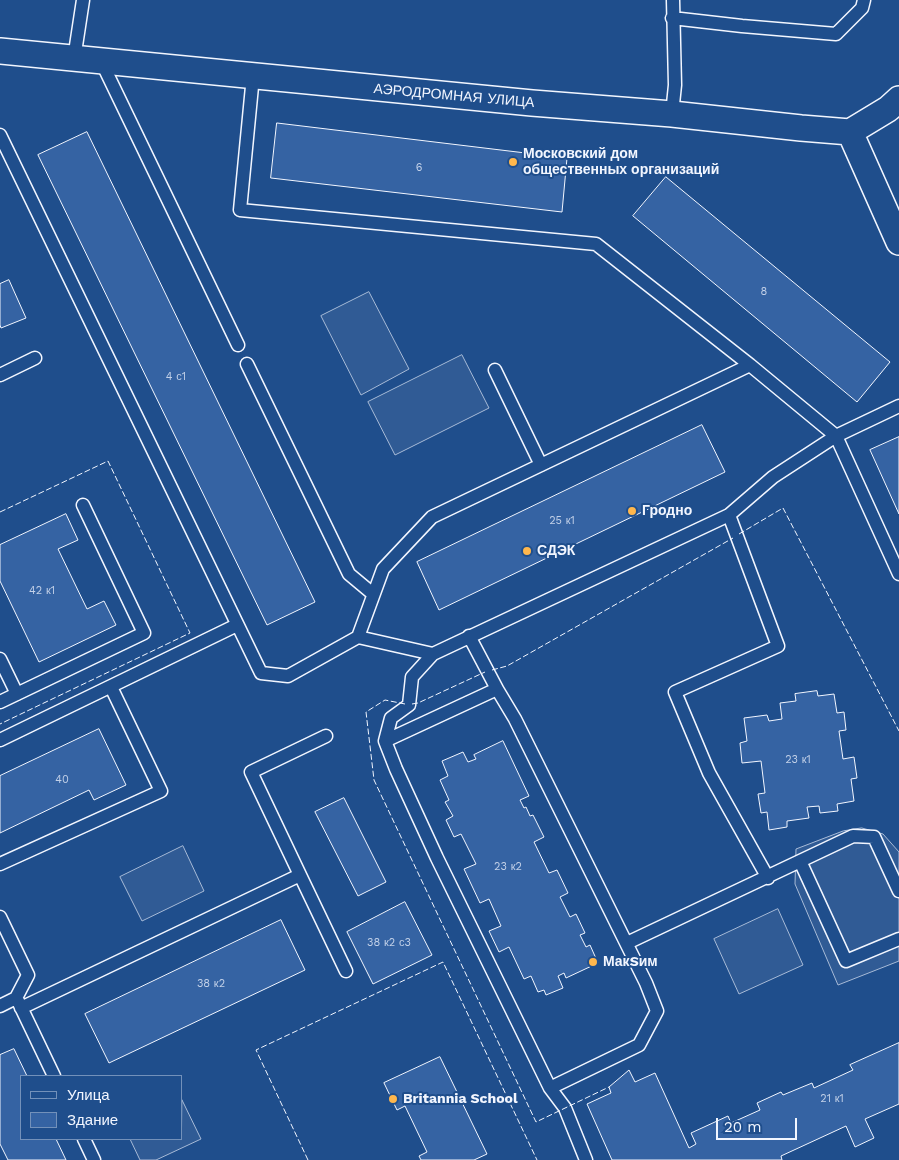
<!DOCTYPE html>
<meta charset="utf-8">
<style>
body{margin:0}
#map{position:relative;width:899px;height:1160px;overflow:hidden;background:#1f4e8c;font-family:"Work Sans",sans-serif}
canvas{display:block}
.legend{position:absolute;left:20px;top:1075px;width:162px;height:65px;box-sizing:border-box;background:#1f4e8c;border:1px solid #7391ba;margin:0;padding:6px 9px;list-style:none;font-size:15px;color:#f2f6ff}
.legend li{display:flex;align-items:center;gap:10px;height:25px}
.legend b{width:25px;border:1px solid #7391ba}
.scale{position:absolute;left:716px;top:1118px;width:81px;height:22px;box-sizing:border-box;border:2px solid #f2f6ff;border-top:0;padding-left:6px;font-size:15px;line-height:18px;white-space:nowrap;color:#f2f6ff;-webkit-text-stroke:4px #1f4e8c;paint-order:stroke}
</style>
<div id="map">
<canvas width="899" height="1160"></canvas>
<ul class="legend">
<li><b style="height:6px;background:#1f4e8c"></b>Улица</li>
<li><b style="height:14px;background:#3563a3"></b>Здание</li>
</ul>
<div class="scale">20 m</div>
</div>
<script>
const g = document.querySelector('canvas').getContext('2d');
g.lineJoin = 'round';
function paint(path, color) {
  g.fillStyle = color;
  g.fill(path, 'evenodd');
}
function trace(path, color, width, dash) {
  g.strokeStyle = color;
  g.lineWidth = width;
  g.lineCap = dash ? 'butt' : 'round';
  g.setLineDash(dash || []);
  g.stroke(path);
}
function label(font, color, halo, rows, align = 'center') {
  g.font = font + ' "Work Sans",sans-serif';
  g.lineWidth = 4;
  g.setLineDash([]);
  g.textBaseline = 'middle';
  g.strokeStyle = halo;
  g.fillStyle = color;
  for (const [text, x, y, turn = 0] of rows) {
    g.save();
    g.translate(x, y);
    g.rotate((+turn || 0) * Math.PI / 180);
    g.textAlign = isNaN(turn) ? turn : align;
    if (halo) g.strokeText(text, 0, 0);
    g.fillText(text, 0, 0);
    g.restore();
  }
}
const built = new Path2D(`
 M 369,292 L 409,369 L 361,395 L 321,316 Z
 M 462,355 L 489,408 L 395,455 L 368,402 Z
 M 862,828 L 883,834 L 899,852 L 899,961 L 838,985 L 795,884 L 796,849 L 843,831 Z
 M 183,846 L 204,891 L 142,921 L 120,877 Z
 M 778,909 L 803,965 L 739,994 L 714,939 Z
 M 182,1100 L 201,1139 L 156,1160 L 140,1160 L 130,1139 L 181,1139 Z`);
paint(built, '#305b95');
trace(built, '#a8bbd7', 1);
const building = new Path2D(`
 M 277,123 L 567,158 L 562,212 L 271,178 Z
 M 87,132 L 315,602 L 267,625 L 38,155 Z
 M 666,177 L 890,362 L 857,402 L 633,216 Z
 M 9,280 L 26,318 L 1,328 L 0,325 L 0,284 Z
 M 702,425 L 725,472 L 439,610 L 417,562 Z
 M 899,437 L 899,514 L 870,450 Z
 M 66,514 L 78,540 L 58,549 L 87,609 L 104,601 L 116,625 L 39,662 L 0,581 L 0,545 Z
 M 817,691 L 818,696 L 834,694 L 837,713 L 844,712 L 846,730 L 839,731 L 843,759 L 854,757 L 857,778 L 851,779 L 854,801 L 837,804 L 838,811 L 820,813 L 819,806 L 807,807 L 809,818 L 787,821 L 787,827 L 769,830 L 767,812 L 761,813 L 758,794 L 765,793 L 761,761 L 742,763 L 740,743 L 747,741 L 744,718 L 767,715 L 769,721 L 782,719 L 780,703 L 796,701 L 795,694 Z
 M 99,729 L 126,785 L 94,800 L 89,790 L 0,833 L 0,776 Z
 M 503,741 L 529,796 L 520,800 L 524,808 L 526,807 L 530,816 L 533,815 L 544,837 L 534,842 L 549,873 L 557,870 L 568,893 L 560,897 L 570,917 L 576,914 L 585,933 L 580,935 L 586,947 L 590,945 L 598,963 L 566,978 L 564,973 L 558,976 L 563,988 L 546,995 L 544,990 L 538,992 L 531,976 L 524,979 L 509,947 L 499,952 L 489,931 L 501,926 L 489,899 L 480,903 L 464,869 L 476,864 L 461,834 L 454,837 L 446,820 L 453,816 L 445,802 L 449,800 L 440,780 L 448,776 L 442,761 L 463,752 L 468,762 L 476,759 L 474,755 Z
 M 344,798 L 386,882 L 358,896 L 315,812 Z
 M 405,902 L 432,955 L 373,984 L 347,932 Z
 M 281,920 L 305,970 L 109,1063 L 85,1014 Z
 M 899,1043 L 899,1104 L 865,1119 L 874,1138 L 855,1147 L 846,1126 L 781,1156 L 782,1160 L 612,1160 L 587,1104 L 611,1093 L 609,1087 L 629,1070 L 635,1082 L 655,1073 L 689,1148 L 696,1144 L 691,1133 L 728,1116 L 731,1123 L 760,1110 L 757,1103 L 781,1092 L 783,1095 L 812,1083 L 814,1088 L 853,1070 L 850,1065 Z
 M 14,1049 L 27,1076 L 21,1076 L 21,1139 L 56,1139 L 66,1160 L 8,1160 L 0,1144 L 0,1055 Z
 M 440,1057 L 487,1154 L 474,1160 L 421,1160 L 419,1156 L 427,1152 L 405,1106 L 397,1110 L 384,1083 Z`);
paint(building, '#3563a3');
trace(building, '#f2f6ff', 1);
const service = new Path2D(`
 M 672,18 L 742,26 L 836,34 L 862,8 L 864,0
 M 74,59 L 83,0
 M 101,61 L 238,345
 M 253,76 L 240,210 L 596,244 L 750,365 L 836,436 L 899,574
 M 672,114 L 675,85 L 673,0
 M 0,135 L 261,673 L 288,676 L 358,637 L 433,654 L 729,515 L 773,477 L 836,436 L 899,406
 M 247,364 L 349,574 L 373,594
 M 495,370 L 541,465
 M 0,375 L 35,358
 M 729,515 L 778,646 L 675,692 L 709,773 L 768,878
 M 469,636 L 497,689
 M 358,637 L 383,569 L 432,517 L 750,365
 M 433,654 L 412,677 L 409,705 L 391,718 L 385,741 L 396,769 L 437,858 L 550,1088
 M 0,659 L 17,694
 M 0,702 L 144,633 L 83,505
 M 0,740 L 237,625
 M 385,741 L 497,689 L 515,719 L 646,983 L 657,1011 L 639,1045 L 550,1088 L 565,1108 L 586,1160
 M 800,861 L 846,961 L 899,939
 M 0,864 L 161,791 L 111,687
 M 300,875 L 346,971
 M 0,917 L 28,975 L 16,998 L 0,1006
 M 627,943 L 853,836 L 874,837 L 899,891
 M 18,1001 L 54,1076
 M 21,1008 L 300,875 L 251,772 L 326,736
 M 84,1139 L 94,1160`);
const minor = new Path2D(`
 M 0,51 L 532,103 L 672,114 L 801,128 L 850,132 L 888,109 L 899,99
 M 850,132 L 899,242`);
trace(service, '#f2f6ff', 15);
trace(minor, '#f2f6ff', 28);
trace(service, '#1f4e8c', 12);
trace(minor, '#1f4e8c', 25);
trace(new Path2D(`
 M 0,512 L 108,461 L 190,633 L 0,724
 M 739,534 L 783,508 L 899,731
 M 492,670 L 507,666 L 733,538
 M 405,704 L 385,700 L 366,712 L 374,780 L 536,1122 L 609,1087
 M 412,704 L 418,703 L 485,672
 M 308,1160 L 256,1050 L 443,962 L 537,1160`), '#f2f6ff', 1, [6, 2.5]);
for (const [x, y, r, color] of [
 [513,162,5,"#ffb74d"],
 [632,511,5,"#ffb74d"],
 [527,551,5,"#ffb74d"],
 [593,962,5,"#ffb74d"],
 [393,1099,5,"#ffb74d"]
]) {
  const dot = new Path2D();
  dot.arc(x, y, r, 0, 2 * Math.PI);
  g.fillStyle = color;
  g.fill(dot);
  trace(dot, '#1f4e8c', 2);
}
label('11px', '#c3d1e8', null, [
 ["6",419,168],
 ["8",764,292],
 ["4 с1",176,377],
 ["25 к1",562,521],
 ["42 к1",42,591],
 ["23 к1",798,760],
 ["40",62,780],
 ["23 к2",508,867],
 ["38 к2 с3",389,943],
 ["38 к2",211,984],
 ["21 к1",832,1099]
]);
label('14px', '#f2f6ff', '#1f4e8c', [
 ["АЭРОДРОМНАЯ УЛИЦА",454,96,5]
]);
label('bold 14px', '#f2f6ff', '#1f4e8c', [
 ["Московский дом",523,154],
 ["общественных организаций",523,170],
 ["Гродно",642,511],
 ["СДЭК",537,551],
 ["МакSим",603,962],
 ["Britannia School",403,1099]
], 'left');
</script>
